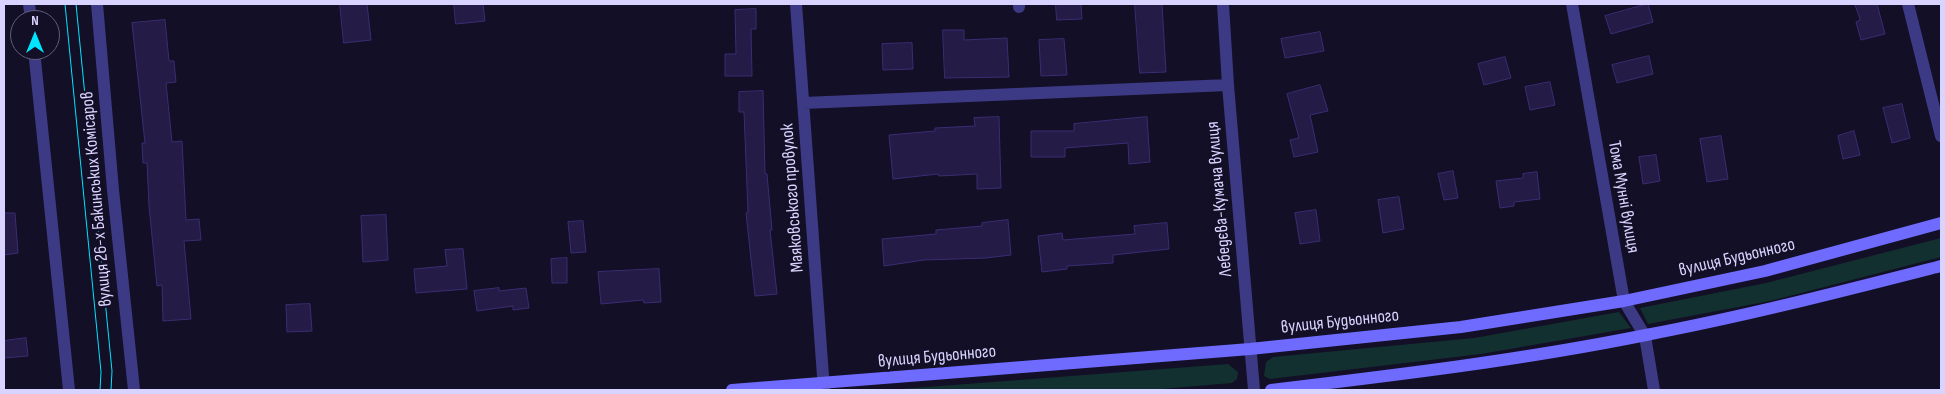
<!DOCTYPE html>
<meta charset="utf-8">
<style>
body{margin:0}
#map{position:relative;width:1945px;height:394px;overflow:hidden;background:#130f26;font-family:"Sofia Sans Condensed",sans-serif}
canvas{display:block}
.frame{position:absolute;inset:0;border:5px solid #d9d4ff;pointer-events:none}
.north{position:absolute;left:10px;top:10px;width:50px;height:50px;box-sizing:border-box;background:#130f26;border:1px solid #625e7d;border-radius:50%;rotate:0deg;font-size:14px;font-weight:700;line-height:20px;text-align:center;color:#d9d4ff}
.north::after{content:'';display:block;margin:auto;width:18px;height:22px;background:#00e5ff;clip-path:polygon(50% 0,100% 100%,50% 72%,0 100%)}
</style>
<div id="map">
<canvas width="1945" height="394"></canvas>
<div class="frame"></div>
<div class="north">N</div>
</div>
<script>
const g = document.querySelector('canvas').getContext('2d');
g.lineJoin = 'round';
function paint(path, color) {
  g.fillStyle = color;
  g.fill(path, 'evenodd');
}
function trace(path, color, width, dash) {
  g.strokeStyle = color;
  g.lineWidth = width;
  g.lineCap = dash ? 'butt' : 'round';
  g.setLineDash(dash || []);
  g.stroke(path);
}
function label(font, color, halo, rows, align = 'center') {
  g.font = font + ' "Sofia Sans Condensed",sans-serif';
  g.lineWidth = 5;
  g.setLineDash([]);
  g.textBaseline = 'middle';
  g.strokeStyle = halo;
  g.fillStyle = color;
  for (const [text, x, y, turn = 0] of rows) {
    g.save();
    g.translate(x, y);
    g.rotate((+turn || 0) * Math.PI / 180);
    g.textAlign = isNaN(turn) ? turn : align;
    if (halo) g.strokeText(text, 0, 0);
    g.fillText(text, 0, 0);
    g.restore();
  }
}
paint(new Path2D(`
 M 1941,238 L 1941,257 L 1770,301 L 1648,324 L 1640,308 L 1766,283 Z
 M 1619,312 L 1631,328 L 1481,354 L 1270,379 L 1264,376 L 1266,362 L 1273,357 L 1474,338 Z
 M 1228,364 L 1238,372 L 1237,379 L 1232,383 L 1150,390 L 888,390 Z`), '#12302f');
const building = new Path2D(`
 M 340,4 L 367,4 L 371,40 L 344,43 Z
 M 454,4 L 483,4 L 485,21 L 456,24 Z
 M 1056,4 L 1081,4 L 1082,19 L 1057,20 Z
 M 1135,4 L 1162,4 L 1166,72 L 1140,73 Z
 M 1648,4 L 1653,22 L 1611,34 L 1605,16 Z
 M 1855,4 L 1877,4 L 1885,34 L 1861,40 L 1856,22 L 1860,20 Z
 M 756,9 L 756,29 L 751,29 L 752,76 L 725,76 L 725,54 L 736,54 L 735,10 Z
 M 165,20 L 169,61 L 174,61 L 176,82 L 166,83 L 172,142 L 182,141 L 186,220 L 199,219 L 201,240 L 184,241 L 191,319 L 163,321 L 162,285 L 157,286 L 149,206 L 147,163 L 143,163 L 142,143 L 145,143 L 132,23 Z
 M 943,30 L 964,30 L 964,40 L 1007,38 L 1009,77 L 945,78 Z
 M 1320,32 L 1324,51 L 1285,58 L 1281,39 Z
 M 1064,39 L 1067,75 L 1041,76 L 1039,40 Z
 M 912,43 L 913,69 L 883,70 L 882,44 Z
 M 1649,56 L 1653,74 L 1617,83 L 1612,65 Z
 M 1505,57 L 1511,78 L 1484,85 L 1478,64 Z
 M 1550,82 L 1555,105 L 1530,110 L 1525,87 Z
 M 1320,85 L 1328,111 L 1310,115 L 1318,152 L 1294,157 L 1290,140 L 1299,138 L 1287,94 Z
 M 763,91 L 765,174 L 767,174 L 772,230 L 770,230 L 777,294 L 755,296 L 746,213 L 748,212 L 744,112 L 739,112 L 739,92 Z
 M 1902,104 L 1910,138 L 1892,143 L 1883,108 Z
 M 999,117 L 1001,188 L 977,189 L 977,174 L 939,176 L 938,174 L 893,179 L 889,135 L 935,131 L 935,128 L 975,126 L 974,118 Z
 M 1147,117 L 1150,162 L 1129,164 L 1128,143 L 1065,148 L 1065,157 L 1031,157 L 1031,131 L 1074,131 L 1074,124 Z
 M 1854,131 L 1860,155 L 1843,159 L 1838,136 Z
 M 1721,136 L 1728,179 L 1707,182 L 1700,139 Z
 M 1656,155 L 1660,181 L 1643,184 L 1639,157 Z
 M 1453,171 L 1458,198 L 1444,200 L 1438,174 Z
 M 1537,172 L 1540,199 L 1514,202 L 1514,206 L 1500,208 L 1496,181 L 1523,178 L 1523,174 Z
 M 1399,197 L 1404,229 L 1383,233 L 1378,200 Z
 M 1316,210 L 1320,241 L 1300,244 L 1295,213 Z
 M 4,213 L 15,213 L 18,253 L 4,255 Z
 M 386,215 L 388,260 L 363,262 L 361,216 Z
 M 1008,220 L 1011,255 L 986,258 L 924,260 L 884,266 L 882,239 L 936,234 L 936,230 L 982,226 L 982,223 Z
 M 583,221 L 586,252 L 571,253 L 568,222 Z
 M 1167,223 L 1169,249 L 1113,255 L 1113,263 L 1067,266 L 1067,269 L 1042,272 L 1038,236 L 1062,233 L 1063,240 L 1135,234 L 1134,226 Z
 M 463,249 L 467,289 L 416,293 L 414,269 L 447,266 L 445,250 Z
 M 567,258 L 567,283 L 552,283 L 551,259 Z
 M 659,269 L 661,302 L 644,303 L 643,300 L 601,304 L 598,272 Z
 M 499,288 L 499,291 L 526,288 L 529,308 L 513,310 L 513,306 L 477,311 L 474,291 Z
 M 310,304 L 312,331 L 287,332 L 286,305 Z
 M 26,338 L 28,356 L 4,358 L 4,341 Z`);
paint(building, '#241b47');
trace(building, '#3b2d73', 1);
trace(new Path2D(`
 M 29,4 L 31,20
 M 97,4 L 113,190 L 134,390
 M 796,4 L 824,390
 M 1019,4 L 1019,7
 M 1223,4 L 1228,85 L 1254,390
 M 1572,4 L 1624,301 L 1645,336 L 1654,390
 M 1908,4 L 1941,136
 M 34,50 L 69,390
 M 804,103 L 1228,85`), '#3d3a85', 12);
trace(new Path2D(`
 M 732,390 L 1250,349 L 1461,327 L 1624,301 L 1765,271 L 1941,223
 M 1271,390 C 1397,375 1522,360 1646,335 C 1746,316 1843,291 1941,266`), '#6f6bff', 12);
trace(new Path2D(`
 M 65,4 L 101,372 L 100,390
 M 76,4 L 112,371 L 111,390`), '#00e5ff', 1);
label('18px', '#d9d4ff', '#130f26', [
 ["Тома Мунні вулиця",1623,197,80],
 ["Маяковського провулок",793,198,-94],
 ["вулиця 26-х Бакинських Комісаров",97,199,-95],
 ["Лебедєва-Кумача вулиця",1220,199,-95],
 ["вулиця Будьонного",1737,258,-13],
 ["вулиця Будьонного",1340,322,-6],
 ["вулиця Будьонного",937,357,-5]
]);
</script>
